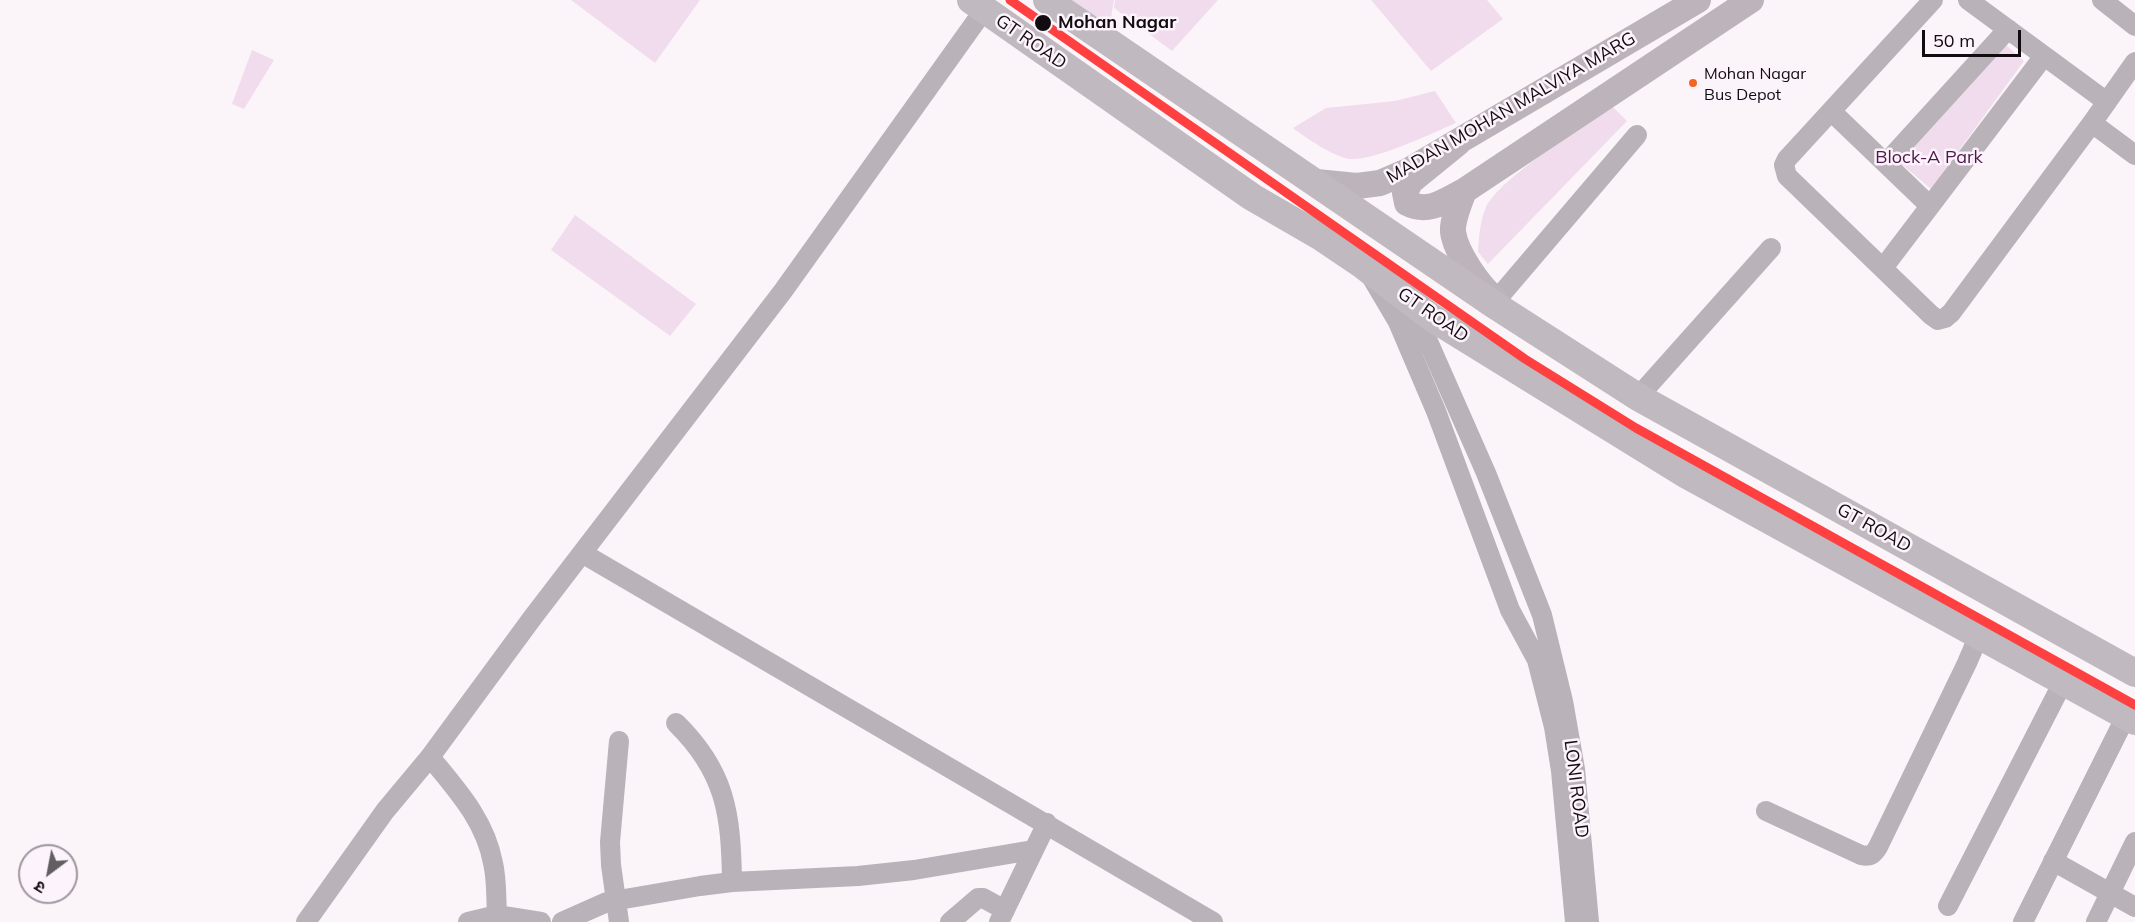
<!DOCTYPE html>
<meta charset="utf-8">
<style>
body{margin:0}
#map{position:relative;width:2135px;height:922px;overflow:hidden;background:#fbf5fa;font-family:Mulish,"Noto Sans Devanagari",sans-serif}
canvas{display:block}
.north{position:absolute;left:18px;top:844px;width:60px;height:60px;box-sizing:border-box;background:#fdf3fc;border:2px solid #9e979d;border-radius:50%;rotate:212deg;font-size:16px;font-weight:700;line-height:24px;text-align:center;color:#100c0f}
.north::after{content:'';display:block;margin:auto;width:21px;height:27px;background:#625e61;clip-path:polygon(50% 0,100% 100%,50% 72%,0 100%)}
.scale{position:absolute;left:1922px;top:30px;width:99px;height:27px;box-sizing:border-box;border:3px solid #100c0f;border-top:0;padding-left:8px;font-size:18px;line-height:21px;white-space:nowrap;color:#100c0f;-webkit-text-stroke:4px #fdf3fc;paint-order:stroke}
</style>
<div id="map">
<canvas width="2135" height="922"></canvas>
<div class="north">उ</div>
<div class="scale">50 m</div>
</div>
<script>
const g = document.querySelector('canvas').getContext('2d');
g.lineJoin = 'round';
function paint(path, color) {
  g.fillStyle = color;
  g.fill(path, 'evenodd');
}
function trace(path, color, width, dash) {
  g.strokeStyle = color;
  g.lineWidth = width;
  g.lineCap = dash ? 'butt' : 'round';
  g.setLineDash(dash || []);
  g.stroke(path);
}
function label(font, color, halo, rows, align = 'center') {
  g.font = font + ' Mulish,sans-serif';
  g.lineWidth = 5;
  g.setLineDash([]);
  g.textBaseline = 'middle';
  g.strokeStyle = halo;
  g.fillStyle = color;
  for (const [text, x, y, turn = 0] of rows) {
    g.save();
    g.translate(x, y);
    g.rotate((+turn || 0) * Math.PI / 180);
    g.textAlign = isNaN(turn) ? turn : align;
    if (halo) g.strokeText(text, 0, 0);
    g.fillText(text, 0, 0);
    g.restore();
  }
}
paint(new Path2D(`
 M 571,0 L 700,0 L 655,63 Z
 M 1047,0 L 1114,0 L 1107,41 Z
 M 1115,0 L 1218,0 L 1172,51 L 1114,8 Z
 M 1371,0 L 1487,0 L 1503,19 L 1431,71 Z
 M 2005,44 L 2024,61 L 1931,189 L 1899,162 Z
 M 252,50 L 274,60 L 244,109 L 232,104 Z
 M 1435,91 L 1456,123 C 1432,133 1375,161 1350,159 C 1334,157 1306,138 1293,128 L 1326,108 L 1395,101 Z
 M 1612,106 L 1627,121 L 1488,264 L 1478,252 C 1479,237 1480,221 1486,207 C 1500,178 1583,127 1612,106 Z
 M 575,215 L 696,304 L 670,336 L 551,250 Z`), '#f1dced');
trace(new Path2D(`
 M 1933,0 L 1787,159 L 1784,165 L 1787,176 L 1931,315 L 1938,320 L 1945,318 L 1951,313 L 2092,123 L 2135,62
 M 1968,0 L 2107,102
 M 2102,0 L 2135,26
 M 1831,111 L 1930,206
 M 2092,123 L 2135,155
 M 1886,163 L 2008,29
 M 1883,268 L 2044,56
 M 1372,278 L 1398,322 L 1436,411 L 1510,610 L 1537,660 L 1554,727 L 1561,771 L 1575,922
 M 1493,304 L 1637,135
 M 1412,305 L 1486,473 L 1542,615 L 1563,701 L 1575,769 L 1589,922
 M 1638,397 L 1771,248
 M 582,553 L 1213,922
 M 676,723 C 726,772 731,814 732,882
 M 430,757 C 457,790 485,820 493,863 C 497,880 496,898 497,915
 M 1766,811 L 1861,855 C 1870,857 1873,855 1878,847 L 1967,663 L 1979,635
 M 2053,861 L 2135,907
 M 1948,906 L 2063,682
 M 306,922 L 385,811 L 430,757 L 533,617 L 783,291 L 984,10
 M 468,922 L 497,915 L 541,922
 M 562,922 L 607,902 L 700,886 L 732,882 L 858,876 L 914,870 L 1033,850
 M 619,922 L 611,865 L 610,842 L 619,741
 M 950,922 L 978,898 L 983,898 L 1005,910
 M 999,922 L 1047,823
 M 2023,922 L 2126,716
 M 2096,922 L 2135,842`), '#b9b2b8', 20);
trace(new Path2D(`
 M 1458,143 L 1410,182 L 1405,193 L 1407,203 C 1428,214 1445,201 1464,191 L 1751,0
 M 1316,182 L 1357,186 L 1380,183 L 1408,171 L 1698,0
 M 1464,191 C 1460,202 1452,220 1453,232 C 1456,253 1479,286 1495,299`), '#bcb4ba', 26);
trace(new Path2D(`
 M 971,0 L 1252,197 L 1321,237 L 1364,266 L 1431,317 L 1687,475 L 2135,721
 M 1047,0 L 1493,304 L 1638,397 L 2135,673`), '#c0b9bf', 28);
trace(new Path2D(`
 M 1010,0 L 1525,359 L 1636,428 L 2135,705`), '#ff4040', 9);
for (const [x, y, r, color] of [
 [1043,23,9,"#100c0f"],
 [1693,83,5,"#f26522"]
]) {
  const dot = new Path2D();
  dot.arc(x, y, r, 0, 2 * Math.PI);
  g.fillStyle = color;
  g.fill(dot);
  trace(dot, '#fdf3fc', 2);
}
label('16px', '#100c0f', '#fdf3fc', [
 ["Mohan Nagar",1704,74],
 ["Bus Depot",1704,95]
], 'left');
label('bold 18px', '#100c0f', '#fdf3fc', [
 ["Mohan Nagar",1058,23]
], 'left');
label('18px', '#100c0f', '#fdf3fc', [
 ["GT ROAD",1031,42,35],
 ["MADAN MOHAN MALVIYA MARG",1511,108,-30],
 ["GT ROAD",1433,315,35],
 ["GT ROAD",1874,528,29],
 ["LONI ROAD",1576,789,83]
]);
label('18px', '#4e184a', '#fdf3fc', [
 ["Block-A Park",1929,158]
]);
</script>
